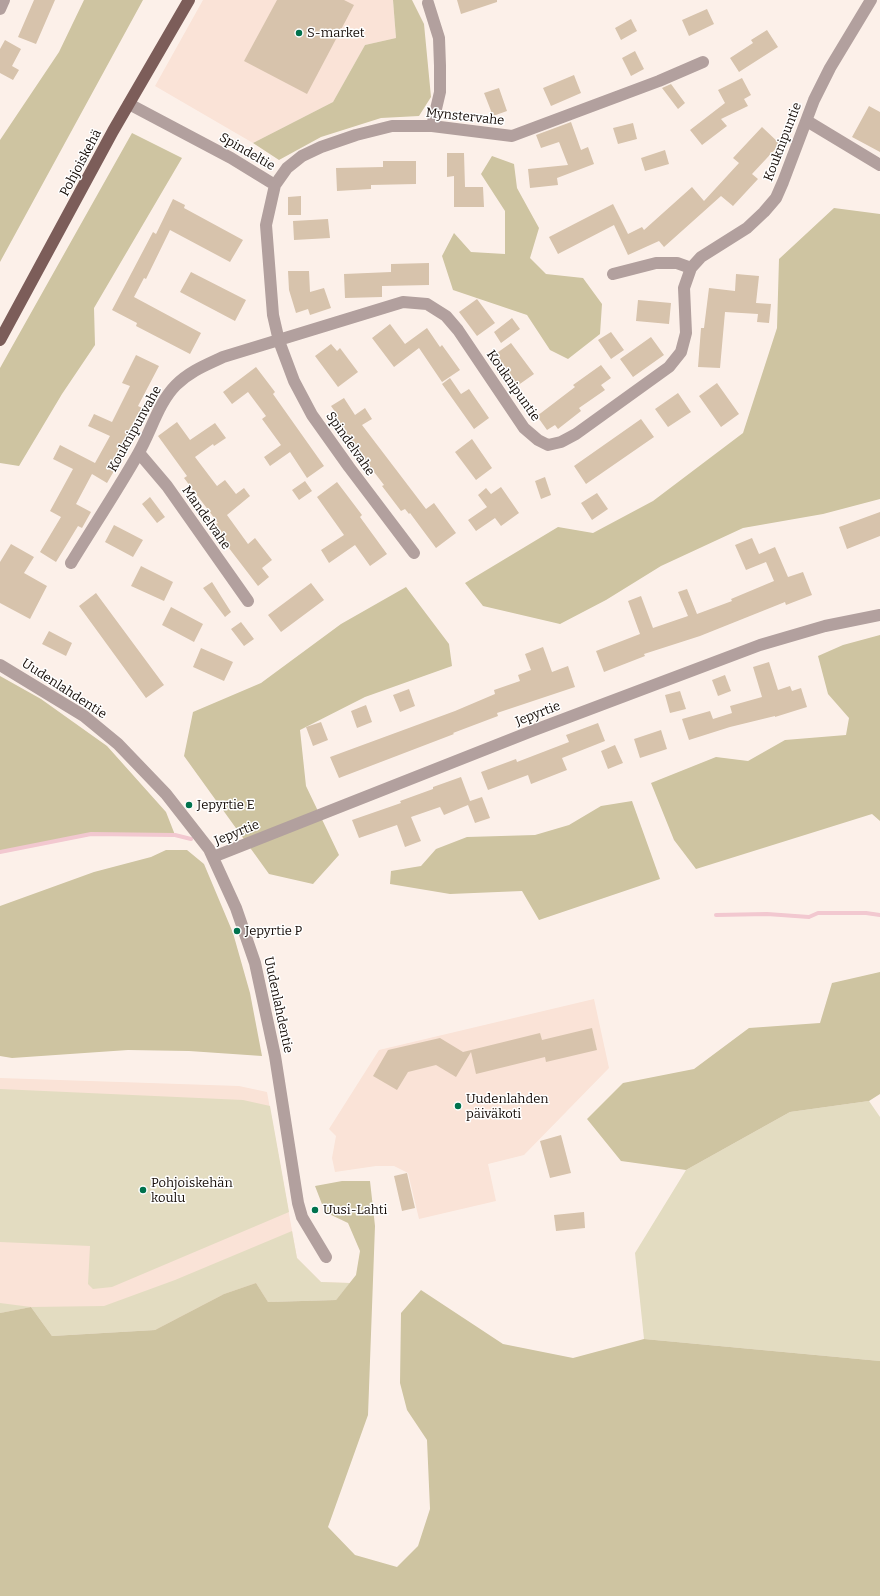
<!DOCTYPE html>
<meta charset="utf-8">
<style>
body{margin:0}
canvas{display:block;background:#fcf0e9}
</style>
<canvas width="880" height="1596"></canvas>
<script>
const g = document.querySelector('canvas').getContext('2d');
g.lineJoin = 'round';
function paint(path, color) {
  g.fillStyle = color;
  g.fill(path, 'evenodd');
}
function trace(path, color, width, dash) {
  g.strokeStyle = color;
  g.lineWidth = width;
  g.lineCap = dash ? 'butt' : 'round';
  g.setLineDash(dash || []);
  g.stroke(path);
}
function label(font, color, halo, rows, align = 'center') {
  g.font = font + ' Bitter,serif';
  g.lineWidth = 3;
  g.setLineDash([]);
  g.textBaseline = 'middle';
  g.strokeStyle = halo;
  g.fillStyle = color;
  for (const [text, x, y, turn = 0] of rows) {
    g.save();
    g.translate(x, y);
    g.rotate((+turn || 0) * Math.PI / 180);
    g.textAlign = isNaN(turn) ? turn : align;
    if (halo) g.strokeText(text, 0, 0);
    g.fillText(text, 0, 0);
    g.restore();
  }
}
paint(new Path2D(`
 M 203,0 L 393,0 L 396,38 L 365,45 L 333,102 L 253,143 L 155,86 Z
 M 594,999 L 609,1068 L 524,1155 L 488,1164 L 496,1201 L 419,1219 L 408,1173 L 394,1166 L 376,1166 L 335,1172 L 332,1158 L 336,1136 L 329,1129 L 379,1050 Z
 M 0,1078 L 239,1086 L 267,1092 L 297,1258 L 321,1282 L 350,1283 L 155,1330 L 31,1307 L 0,1313 Z`), '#fae3d7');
paint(new Path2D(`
 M 0,1089 L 243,1100 L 270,1106 L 289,1212 L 112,1287 L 93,1289 L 88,1284 L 90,1246 L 0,1242 Z
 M 869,1101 L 880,1117 L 880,1361 L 644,1339 L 635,1253 L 686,1170 L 790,1112 Z
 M 292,1231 L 297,1258 L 321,1282 L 350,1283 L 336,1300 L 268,1302 L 256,1283 L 224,1294 L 155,1330 L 52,1336 L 31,1307 L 0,1313 L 0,1303 L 31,1307 L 104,1306 L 175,1280 Z`), '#e3dcc1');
paint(new Path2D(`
 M 84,0 L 143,0 L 0,262 L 0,140 L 59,52 Z
 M 393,0 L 412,0 L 424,24 L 431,97 L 419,116 L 381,118 L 321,137 L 279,160 L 253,143 L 333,102 L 365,45 L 396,38 Z
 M 132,133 L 182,158 L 94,308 L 95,345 L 62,394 L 19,466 L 0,463 L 0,368 Z
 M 492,156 L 514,164 L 517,188 L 539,228 L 530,258 L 546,274 L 583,278 L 602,304 L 600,334 L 568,359 L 550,350 L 527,315 L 453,290 L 442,256 L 454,233 L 471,252 L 505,254 L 505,211 L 481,174 Z
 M 834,208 L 880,214 L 880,499 L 823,514 L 743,528 L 661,566 L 606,600 L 560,624 L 483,606 L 465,583 L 558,527 L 593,533 L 653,501 L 743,433 L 777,328 L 779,259 Z
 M 406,587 L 449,644 L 452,666 L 365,697 L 300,730 L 306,786 L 339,855 L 313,884 L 269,874 L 184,756 L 193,712 L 261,683 L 341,624 Z
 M 880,635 L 880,821 L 872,814 L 696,869 L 674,840 L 651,783 L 716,757 L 748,761 L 785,740 L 846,735 L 849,718 L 828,694 L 818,656 L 843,645 Z
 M 0,676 L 41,699 L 107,746 L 166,812 L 175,835 L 91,834 L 0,852 Z
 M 632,801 L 660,879 L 539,920 L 522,891 L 450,894 L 390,884 L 391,871 L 421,866 L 436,849 L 467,837 L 535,835 L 569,825 L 601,806 Z
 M 166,850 L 187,850 L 204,864 L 233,933 L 250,993 L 262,1056 L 189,1051 L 128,1050 L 12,1058 L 0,1056 L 0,906 L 94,872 L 151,857 Z
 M 880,972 L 880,1094 L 869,1101 L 790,1112 L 686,1170 L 621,1161 L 587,1119 L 623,1083 L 694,1069 L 749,1028 L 820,1023 L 832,983 Z
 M 342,1181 L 370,1181 L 375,1226 L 368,1415 L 328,1527 L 355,1555 L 397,1567 L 418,1546 L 430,1509 L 427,1440 L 407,1410 L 400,1383 L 401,1313 L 421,1290 L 503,1344 L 573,1358 L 644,1339 L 880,1361 L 880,1596 L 0,1596 L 0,1313 L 31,1307 L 52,1336 L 155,1330 L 224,1294 L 256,1283 L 268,1302 L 336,1300 L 356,1275 L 360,1251 L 348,1223 L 325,1212 L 315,1186 Z`), '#cec4a1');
trace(new Path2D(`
 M 0,852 L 91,834 L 175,835 L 191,839
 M 716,915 L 767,914 L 809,917 L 818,913 L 866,913 L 880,915`), '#f2c8d0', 4);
paint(new Path2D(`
 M 34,0 L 55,0 L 36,44 L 18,37 Z
 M 277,0 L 344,0 L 354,5 L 307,94 L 244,61 Z
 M 457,0 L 497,0 L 497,2 L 461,14 Z
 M 707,9 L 714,24 L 689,36 L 682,20 Z
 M 631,19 L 637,31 L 621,40 L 615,28 Z
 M 767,30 L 778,47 L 739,72 L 730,58 L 753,43 L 751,40 Z
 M 5,40 L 21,49 L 12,66 L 19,70 L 13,80 L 0,73 L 0,49 Z
 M 635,51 L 644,69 L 631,76 L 622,58 Z
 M 574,75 L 581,93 L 551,106 L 543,88 Z
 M 742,78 L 751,95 L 744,99 L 748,106 L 721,119 L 727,126 L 702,145 L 690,130 L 725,103 L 718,90 Z
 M 671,84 L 685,103 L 678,109 L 662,88 Z
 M 499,88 L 507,111 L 493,116 L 484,93 Z
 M 869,106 L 880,112 L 880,152 L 852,137 Z
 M 571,122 L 581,150 L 588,147 L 594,164 L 557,178 L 558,185 L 530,188 L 528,169 L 568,165 L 559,142 L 541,148 L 536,135 Z
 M 633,123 L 637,139 L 618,144 L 613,128 Z
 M 762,127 L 780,144 L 752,174 L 758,179 L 733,206 L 721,196 L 664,247 L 659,241 L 628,255 L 614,225 L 558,254 L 549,237 L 613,204 L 628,234 L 642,227 L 644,230 L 692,187 L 704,201 L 739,163 L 733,158 Z
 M 665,150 L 669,164 L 645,171 L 641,158 Z
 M 447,153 L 464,153 L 465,187 L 483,187 L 484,207 L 454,207 L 454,176 L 447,177 Z
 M 383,161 L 416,161 L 416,184 L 371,185 L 371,189 L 337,191 L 336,168 L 383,167 Z
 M 301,196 L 301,215 L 288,215 L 288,197 Z
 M 173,199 L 185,205 L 184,208 L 243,240 L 230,262 L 170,230 L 146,279 L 144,278 L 134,297 L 201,333 L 190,354 L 136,326 L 137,323 L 112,310 L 153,232 L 156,234 Z
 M 328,219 L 330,238 L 294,240 L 293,221 Z
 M 429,263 L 429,285 L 382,286 L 382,297 L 345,298 L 344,274 L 391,272 L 391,264 Z
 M 288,271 L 309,271 L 310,292 L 324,288 L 331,308 L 310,315 L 308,309 L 296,313 L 289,290 Z
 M 191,272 L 246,300 L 235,321 L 180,292 Z
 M 736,274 L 759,276 L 756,303 L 771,304 L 769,323 L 757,322 L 758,314 L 725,312 L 720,368 L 698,367 L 701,328 L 704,328 L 709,288 L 735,291 Z
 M 477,299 L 495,323 L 477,336 L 459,312 Z
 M 638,300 L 671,303 L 669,324 L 636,321 Z
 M 512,318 L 520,329 L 501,343 L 494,332 Z
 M 390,324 L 405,344 L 427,328 L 440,347 L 442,345 L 460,370 L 442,382 L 419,348 L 394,367 L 372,338 Z
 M 611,332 L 624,350 L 611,359 L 598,340 Z
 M 651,337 L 664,355 L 633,377 L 620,359 Z
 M 511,343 L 534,374 L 517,386 L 494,355 Z
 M 331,344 L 337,351 L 340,348 L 358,372 L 338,387 L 315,356 Z
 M 136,355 L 159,366 L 138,406 L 142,408 L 121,449 L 125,452 L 107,483 L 92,474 L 76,504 L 91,512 L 82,528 L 78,526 L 56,562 L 40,552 L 61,517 L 50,511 L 73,469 L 53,459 L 60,445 L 95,463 L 110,436 L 88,426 L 94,414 L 112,422 L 130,386 L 122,383 Z
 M 601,365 L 611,378 L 601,385 L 605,390 L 579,408 L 581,411 L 558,429 L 555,425 L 547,430 L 537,416 L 575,387 L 573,385 Z
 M 256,367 L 275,392 L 273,394 L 324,466 L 307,478 L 290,452 L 270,466 L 264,457 L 281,445 L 262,419 L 266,416 L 248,392 L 232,404 L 223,392 Z
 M 450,378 L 461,394 L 469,389 L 489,418 L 474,429 L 442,384 Z
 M 717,383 L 739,414 L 721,427 L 699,396 Z
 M 678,393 L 691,412 L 668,427 L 655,409 Z
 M 344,398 L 355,415 L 365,408 L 372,419 L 362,425 L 426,509 L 434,503 L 456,533 L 436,548 L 410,513 L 409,514 L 405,509 L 401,511 L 382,486 L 384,485 L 351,442 L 349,443 L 332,416 L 336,413 L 331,406 Z
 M 641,419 L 654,437 L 586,484 L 574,466 Z
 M 177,422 L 190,440 L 215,423 L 226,438 L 214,446 L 213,444 L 195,457 L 217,486 L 225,480 L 236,494 L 244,488 L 250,496 L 227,515 L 248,544 L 255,538 L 272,560 L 262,568 L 269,577 L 258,586 L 212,526 L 218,523 L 184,478 L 187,476 L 158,436 Z
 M 472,439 L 492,468 L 476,480 L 455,452 Z
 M 545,477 L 551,495 L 541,499 L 535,481 Z
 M 305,481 L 312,491 L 299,500 L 292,490 Z
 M 337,482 L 362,515 L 360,517 L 387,554 L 370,566 L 355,545 L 329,563 L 321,550 L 344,535 L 317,497 Z
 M 501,487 L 519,513 L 501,526 L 495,518 L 476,531 L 468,520 L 487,507 L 478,495 L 486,488 L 491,494 Z
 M 597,493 L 608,509 L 592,520 L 581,503 Z
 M 150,497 L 165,517 L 157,523 L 142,504 Z
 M 880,512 L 880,536 L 847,549 L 839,527 Z
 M 114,525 L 143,540 L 133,557 L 105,542 Z
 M 752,538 L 759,554 L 775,547 L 788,577 L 803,572 L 812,595 L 786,605 L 785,602 L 700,636 L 644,654 L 645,656 L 604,672 L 596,651 L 640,634 L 628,601 L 641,596 L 653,628 L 688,616 L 678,592 L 687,589 L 697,614 L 732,601 L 731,599 L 774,581 L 766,562 L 746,570 L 735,545 Z
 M 11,544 L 34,557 L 24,573 L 47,586 L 30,619 L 0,603 L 0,562 Z
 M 141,566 L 173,582 L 164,601 L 131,586 Z
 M 212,582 L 231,612 L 225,617 L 203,588 Z
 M 311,583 L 324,600 L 281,632 L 268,615 Z
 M 96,593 L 164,685 L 146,698 L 79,606 Z
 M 171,607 L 203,624 L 194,642 L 162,625 Z
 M 241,622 L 254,639 L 244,646 L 231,629 Z
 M 49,631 L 72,643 L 66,656 L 42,644 Z
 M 543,647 L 552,672 L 568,666 L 575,687 L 497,713 L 498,716 L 453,733 L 454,734 L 339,778 L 330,757 L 455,711 L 495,694 L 494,690 L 520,681 L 518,675 L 531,670 L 525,654 Z
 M 201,648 L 233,662 L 224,681 L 193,667 Z
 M 769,662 L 778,690 L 790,686 L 792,691 L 801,688 L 807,707 L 775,717 L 775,716 L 730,727 L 689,740 L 682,719 L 710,711 L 713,719 L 732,713 L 730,706 L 762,697 L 753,667 Z
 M 725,675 L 731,691 L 718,696 L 712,680 Z
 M 409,689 L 415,706 L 400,712 L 393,695 Z
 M 680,691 L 686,709 L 670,713 L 665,695 Z
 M 366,705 L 372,722 L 357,728 L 351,711 Z
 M 321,722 L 328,740 L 313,746 L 306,727 Z
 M 598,723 L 605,741 L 562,758 L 567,770 L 531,784 L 528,775 L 488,790 L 481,772 L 516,759 L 517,762 L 569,742 L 566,735 Z
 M 661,730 L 667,749 L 640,758 L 634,739 Z
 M 615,745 L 623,763 L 608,769 L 601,751 Z
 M 461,777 L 470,801 L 482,797 L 490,818 L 475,823 L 468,805 L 444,815 L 440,807 L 411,817 L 421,841 L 405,847 L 397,825 L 359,838 L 352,820 L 401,803 L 400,801 L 433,789 L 433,787 Z
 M 592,1028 L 597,1050 L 546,1062 L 545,1057 L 476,1074 L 471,1052 L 456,1077 L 436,1065 L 408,1072 L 397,1090 L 373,1076 L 388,1050 L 440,1038 L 463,1052 L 540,1033 L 542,1040 Z
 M 561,1135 L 571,1173 L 550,1178 L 540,1141 Z
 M 407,1173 L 415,1208 L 402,1211 L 394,1176 Z
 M 584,1212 L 585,1228 L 556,1231 L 554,1215 Z`), '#d7c3ac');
trace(new Path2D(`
 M 428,3 L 439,38 L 440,66 L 440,92 L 432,126
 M 0,9 L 4,0
 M 129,104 L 231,158 L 275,185 L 266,225 L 273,315 L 279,341 L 294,381 L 312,415 L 349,467 L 414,553
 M 807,121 L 880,165
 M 275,185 L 287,168 L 302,156 L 321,147 L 356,135 L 392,126 L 432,126 L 512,136 L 659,81 L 703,62
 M 613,274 L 656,263 L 677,263 L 691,268 L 701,257 L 747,228 L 764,212 L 776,198 L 783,182 L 814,100 L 830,68 L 871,0
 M 139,453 L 167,486 L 248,601
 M 71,563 C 93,527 117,491 138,454 C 151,432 158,403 176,385 C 190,371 206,365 223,357 L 403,302 L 427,304 L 446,316 L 458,330 L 524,428 L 538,440 L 548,445 L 561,442 L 576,434 L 669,367 L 681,352 L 686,333 L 684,288 L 691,268
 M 0,665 L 84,716 L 118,744 L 166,794 L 209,849 L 236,908 L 255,963 L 275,1056 L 298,1203 L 302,1217 L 326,1257
 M 213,857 L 532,731 L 760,645 L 825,626 L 880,615`), '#b2a09e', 12);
trace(new Path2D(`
 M 0,340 L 113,131 L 189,0`), '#7c5d59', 12);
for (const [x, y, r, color] of [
 [299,33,4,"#00724d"],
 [189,805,4,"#00724d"],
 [237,931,4,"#00724d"],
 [458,1106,4,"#00724d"],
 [143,1190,4,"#00724d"],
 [315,1210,4,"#00724d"]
]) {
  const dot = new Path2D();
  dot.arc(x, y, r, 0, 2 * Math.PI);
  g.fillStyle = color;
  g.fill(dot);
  trace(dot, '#fff', 1.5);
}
label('13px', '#140b06', '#fff', [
 ["S-market",307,33],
 ["Jepyrtie E",197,805],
 ["Jepyrtie P",245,931],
 ["Uudenlahden",466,1099],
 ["päiväkoti",466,1114],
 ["Pohjoiskehän",151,1183],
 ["koulu",151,1198],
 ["Uusi-Lahti",323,1210]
], 'left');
label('13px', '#140b06', '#fff', [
 ["Mynstervahe",465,117,6],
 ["Kouknipuntie",783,142,-69],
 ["Spindeltie",247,152,30],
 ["Pohjoiskehä",81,163,-62],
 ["Kouknipuntie",513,386,55],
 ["Kouknipunvahe",135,429,-61],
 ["Spindelvahe",350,444,55],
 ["Mandelvahe",206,518,55],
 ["Uudenlahdentie",64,689,33],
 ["Jepyrtie",538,714,-21],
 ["Jepyrtie",237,833,-22],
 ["Uudenlahdentie",278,1005,78]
]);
</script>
